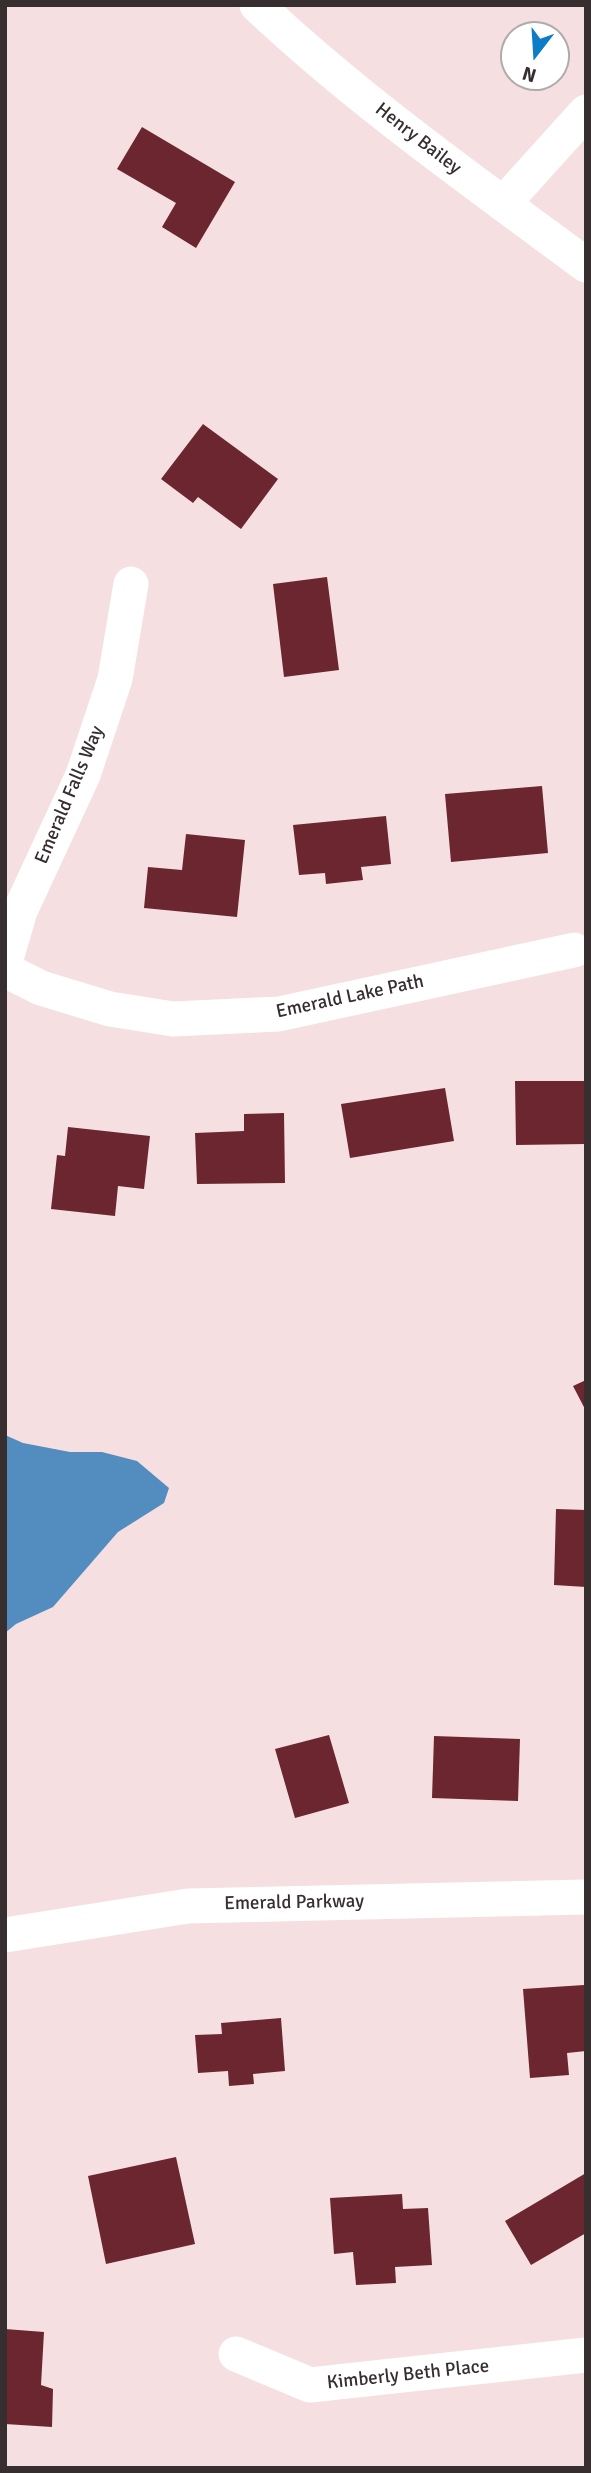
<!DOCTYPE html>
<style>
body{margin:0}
#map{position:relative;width:591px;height:2473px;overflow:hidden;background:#f5dfe0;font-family:Signika,sans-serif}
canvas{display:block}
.frame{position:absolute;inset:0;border:7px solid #362e2f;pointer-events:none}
.north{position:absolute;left:500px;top:21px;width:70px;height:70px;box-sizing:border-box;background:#fff;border:2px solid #afabac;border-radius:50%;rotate:197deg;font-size:19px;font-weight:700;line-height:28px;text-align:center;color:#362e2f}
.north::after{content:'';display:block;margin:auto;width:24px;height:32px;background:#0c7cc6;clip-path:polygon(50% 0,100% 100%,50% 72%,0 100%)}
</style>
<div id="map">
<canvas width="591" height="2473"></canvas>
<div class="frame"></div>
<div class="north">N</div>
</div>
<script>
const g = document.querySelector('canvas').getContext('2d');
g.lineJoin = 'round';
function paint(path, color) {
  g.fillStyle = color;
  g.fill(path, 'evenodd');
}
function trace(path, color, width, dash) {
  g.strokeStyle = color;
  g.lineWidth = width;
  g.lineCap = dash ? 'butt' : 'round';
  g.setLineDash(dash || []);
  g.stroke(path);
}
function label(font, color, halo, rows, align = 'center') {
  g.font = font + ' Signika,sans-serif';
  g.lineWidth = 7;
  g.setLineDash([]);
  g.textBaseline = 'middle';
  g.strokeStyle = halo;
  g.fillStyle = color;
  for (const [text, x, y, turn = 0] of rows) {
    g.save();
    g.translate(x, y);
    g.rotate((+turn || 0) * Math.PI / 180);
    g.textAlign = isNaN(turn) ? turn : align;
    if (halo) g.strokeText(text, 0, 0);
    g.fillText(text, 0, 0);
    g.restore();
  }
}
paint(new Path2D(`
 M 5,1435 L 23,1443 L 70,1452 L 102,1452 L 137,1461 L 169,1488 L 164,1503 L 118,1532 L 53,1607 L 16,1624 L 5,1633 Z`), '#538dbf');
paint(new Path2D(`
 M 142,127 L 235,182 L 196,248 L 162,227 L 176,203 L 117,169 Z
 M 203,424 L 278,479 L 241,529 L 198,497 L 193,503 L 161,479 Z
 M 327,577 L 339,670 L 284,677 L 273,584 Z
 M 542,786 L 548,853 L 451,862 L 445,794 Z
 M 386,816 L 391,864 L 361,867 L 363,880 L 326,884 L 325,873 L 299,875 L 293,825 Z
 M 186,834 L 245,840 L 237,917 L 144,908 L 148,867 L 182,870 Z
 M 515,1081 L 586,1081 L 586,1144 L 516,1145 Z
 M 445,1088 L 454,1141 L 350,1158 L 341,1104 Z
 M 284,1113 L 285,1183 L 197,1184 L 195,1133 L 244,1131 L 244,1114 Z
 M 68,1127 L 150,1136 L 144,1189 L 118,1186 L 115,1216 L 51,1209 L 57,1155 L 65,1156 Z
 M 586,1380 L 586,1411 L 573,1386 Z
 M 556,1509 L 586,1510 L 586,1587 L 554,1585 Z
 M 329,1735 L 349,1803 L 295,1818 L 275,1749 Z
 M 434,1736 L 520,1739 L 518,1801 L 432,1798 Z
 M 584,1985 L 586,2051 L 567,2053 L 569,2075 L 530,2078 L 523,1989 Z
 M 281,2018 L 285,2071 L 253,2074 L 254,2084 L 229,2086 L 228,2071 L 198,2073 L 195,2035 L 222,2034 L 221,2023 Z
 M 176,2157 L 195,2244 L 106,2264 L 88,2176 Z
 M 586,2173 L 586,2233 L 531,2265 L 505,2221 Z
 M 402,2194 L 403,2209 L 428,2208 L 432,2265 L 395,2267 L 396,2283 L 356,2285 L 353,2252 L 334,2254 L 330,2198 Z
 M 5,2329 L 44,2332 L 41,2385 L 53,2389 L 52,2427 L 5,2424 Z`), '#6b2630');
trace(new Path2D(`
 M 257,5 C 359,101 474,182 586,265
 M 503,204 L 586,112
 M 5,962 L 20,911 L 83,775 L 115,679 L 131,584
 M 5,970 L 41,988 L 110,1009 L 173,1019 L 279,1014 L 574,950
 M 5,1935 L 188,1906 L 586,1897
 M 236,2354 L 310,2385 L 586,2355`), '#fff', 35);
label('19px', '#362e2f', '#fff', [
 ["Henry Bailey",418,139,38],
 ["Emerald Falls Way",70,795,-67],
 ["Emerald Lake Path",350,997,-12],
 ["Emerald Parkway",294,1903,-1],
 ["Kimberly Beth Place",408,2375,-6]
]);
</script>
